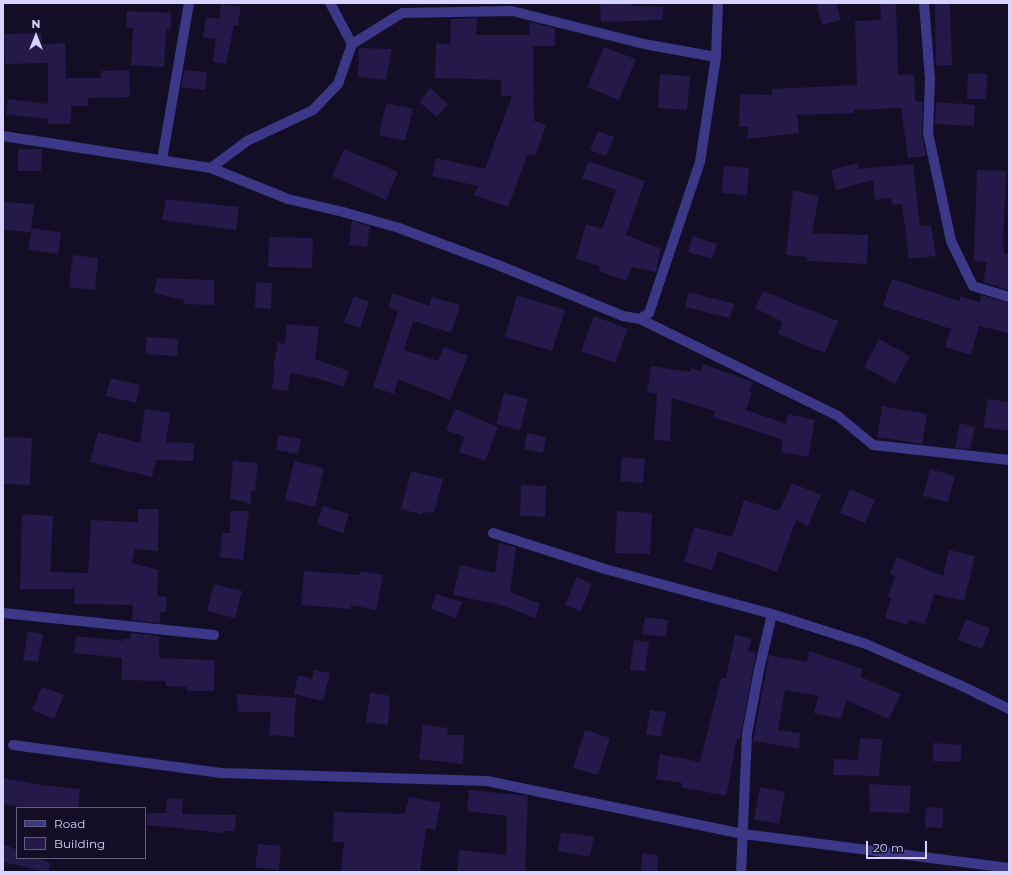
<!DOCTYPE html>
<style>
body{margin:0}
#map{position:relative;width:1012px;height:875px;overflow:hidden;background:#130e26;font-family:Montserrat,sans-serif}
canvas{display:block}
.frame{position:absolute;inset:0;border:4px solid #d9d3ff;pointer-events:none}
.legend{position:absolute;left:16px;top:807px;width:130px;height:52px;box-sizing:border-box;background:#130e26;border:1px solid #625d7d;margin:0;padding:5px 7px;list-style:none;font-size:12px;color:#d9d3ff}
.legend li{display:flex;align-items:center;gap:8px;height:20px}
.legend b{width:20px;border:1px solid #625d7d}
.north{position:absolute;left:16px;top:16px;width:40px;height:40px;-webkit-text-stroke:3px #130e26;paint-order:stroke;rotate:0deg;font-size:11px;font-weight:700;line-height:16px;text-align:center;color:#d9d3ff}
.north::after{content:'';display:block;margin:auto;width:14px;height:18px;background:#d9d3ff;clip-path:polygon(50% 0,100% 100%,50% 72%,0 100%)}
.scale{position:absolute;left:866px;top:841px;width:61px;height:18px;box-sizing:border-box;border:2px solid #d9d3ff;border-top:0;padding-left:5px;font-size:12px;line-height:14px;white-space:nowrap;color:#d9d3ff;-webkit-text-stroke:3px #130e26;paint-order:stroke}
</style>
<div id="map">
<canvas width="1012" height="875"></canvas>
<div class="frame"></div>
<ul class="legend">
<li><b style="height:5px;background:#3c3787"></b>Road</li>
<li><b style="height:11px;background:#241948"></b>Building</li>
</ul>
<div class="north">N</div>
<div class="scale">20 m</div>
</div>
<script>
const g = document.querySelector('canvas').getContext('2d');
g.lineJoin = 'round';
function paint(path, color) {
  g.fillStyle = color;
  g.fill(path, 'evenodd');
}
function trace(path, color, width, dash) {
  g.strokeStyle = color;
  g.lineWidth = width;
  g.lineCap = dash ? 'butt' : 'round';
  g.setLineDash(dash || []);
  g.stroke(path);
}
paint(new Path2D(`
 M 600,3 L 631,3 L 631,6 L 663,7 L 663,20 L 601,22 Z
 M 816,3 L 836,3 L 841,20 L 822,25 Z
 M 880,3 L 896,3 L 898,75 L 914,74 L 915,101 L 923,102 L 922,133 L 926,156 L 908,158 L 901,108 L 854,110 L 854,113 L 797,115 L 799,133 L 747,139 L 749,127 L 739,126 L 740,94 L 773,95 L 771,89 L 857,85 L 855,21 L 881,20 Z
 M 935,3 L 950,3 L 952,65 L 936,66 Z
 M 221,4 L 241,7 L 238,26 L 234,25 L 226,64 L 213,62 L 216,39 L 203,37 L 206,17 L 219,19 Z
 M 127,11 L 171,13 L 171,29 L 166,29 L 164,67 L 131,65 L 133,28 L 126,27 Z
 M 477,18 L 476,35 L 530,35 L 529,22 L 555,28 L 555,46 L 533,46 L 534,121 L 546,125 L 535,156 L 528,154 L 508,207 L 474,195 L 478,186 L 432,176 L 436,158 L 485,169 L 512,96 L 501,96 L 501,80 L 435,78 L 436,43 L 450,44 L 451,19 Z
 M 41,33 L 42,44 L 65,43 L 66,78 L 101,78 L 101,71 L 129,70 L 130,97 L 88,98 L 88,106 L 71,106 L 71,124 L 48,124 L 48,119 L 6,114 L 8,99 L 48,104 L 48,63 L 5,64 L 4,34 Z
 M 604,47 L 636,59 L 619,100 L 587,87 Z
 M 359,48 L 392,49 L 386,80 L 358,77 Z
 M 184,70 L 207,72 L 205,90 L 181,87 Z
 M 968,73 L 987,74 L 986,99 L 967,99 Z
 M 660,74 L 690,76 L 687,110 L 658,108 Z
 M 430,88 L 448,104 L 437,117 L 419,102 Z
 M 936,102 L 975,105 L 974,126 L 935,124 Z
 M 386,103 L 413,109 L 405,141 L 379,135 Z
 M 598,131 L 614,137 L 606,156 L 590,150 Z
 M 18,149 L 42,149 L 41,171 L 18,171 Z
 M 344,149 L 398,172 L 386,200 L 332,176 Z
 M 589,161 L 645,181 L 626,235 L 651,245 L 661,248 L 656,272 L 632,267 L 626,281 L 599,271 L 600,266 L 576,259 L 586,224 L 602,229 L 616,190 L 582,178 Z
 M 858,163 L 859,169 L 913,164 L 920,226 L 931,225 L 936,256 L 909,259 L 902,204 L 892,205 L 891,198 L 875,200 L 873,180 L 836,190 L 831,170 Z
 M 724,166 L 749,168 L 747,195 L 722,193 Z
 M 977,170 L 1006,171 L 1003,242 L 1004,254 L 1009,254 L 1009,290 L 983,282 L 987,262 L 974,261 Z
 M 793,190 L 819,196 L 812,233 L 868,235 L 867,264 L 807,261 L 807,257 L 786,255 Z
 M 166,199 L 239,207 L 236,230 L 162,220 Z
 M 3,202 L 34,204 L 31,232 L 3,230 Z
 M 352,221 L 370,226 L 367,247 L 349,245 Z
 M 32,228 L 61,233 L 58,254 L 28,249 Z
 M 693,236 L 717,244 L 712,259 L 688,252 Z
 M 269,237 L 313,238 L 312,268 L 268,267 Z
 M 73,255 L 98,258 L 95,290 L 69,287 Z
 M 157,278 L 214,280 L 214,305 L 184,304 L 184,300 L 154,293 Z
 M 892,279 L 959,301 L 961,296 L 980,302 L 981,295 L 1009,303 L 1009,333 L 979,326 L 971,355 L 945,347 L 951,329 L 883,306 Z
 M 256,282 L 272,283 L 271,309 L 255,308 Z
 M 763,291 L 838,321 L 825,353 L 778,334 L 783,322 L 755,308 Z
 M 689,292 L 734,304 L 730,318 L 685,307 Z
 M 393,293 L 429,306 L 432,297 L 460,305 L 451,333 L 413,321 L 404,350 L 438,361 L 444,347 L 468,356 L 450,400 L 398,379 L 394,394 L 373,387 L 398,311 L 388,308 Z
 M 517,295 L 565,310 L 552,351 L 505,337 Z
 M 354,296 L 369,302 L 360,328 L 344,322 Z
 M 594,316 L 628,329 L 615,363 L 581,351 Z
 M 287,324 L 319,327 L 315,359 L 349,371 L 344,387 L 316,378 L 290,373 L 288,391 L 272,389 L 275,370 L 273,369 L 278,342 L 285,344 Z
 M 147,337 L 178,339 L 177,356 L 145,354 Z
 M 879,339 L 910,356 L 895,384 L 864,367 Z
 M 703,364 L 753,382 L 749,391 L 752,392 L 746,410 L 786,424 L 788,414 L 815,420 L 808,457 L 781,452 L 783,440 L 713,417 L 715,411 L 672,398 L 670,441 L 654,440 L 657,394 L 647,392 L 651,366 L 690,372 L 691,368 L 700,371 Z
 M 111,378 L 140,385 L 136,403 L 106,396 Z
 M 504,393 L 528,399 L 520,430 L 496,424 Z
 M 988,399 L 1009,402 L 1009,431 L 983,427 Z
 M 882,406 L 927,414 L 922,444 L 877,437 Z
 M 145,409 L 170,413 L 166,442 L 194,443 L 193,461 L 156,460 L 152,477 L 90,462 L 98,432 L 140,443 Z
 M 455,409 L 498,427 L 485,461 L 459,452 L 464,437 L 446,430 Z
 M 960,423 L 975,427 L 970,449 L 955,448 Z
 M 527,433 L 546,437 L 543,453 L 524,449 Z
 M 279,435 L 301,439 L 298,454 L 276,450 Z
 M 3,437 L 32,438 L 30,485 L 3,484 Z
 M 622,457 L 645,459 L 643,483 L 620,481 Z
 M 233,461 L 258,463 L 255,491 L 251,491 L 251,504 L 230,498 Z
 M 294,461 L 324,468 L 315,507 L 285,500 Z
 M 930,469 L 955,476 L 948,502 L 923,496 Z
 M 411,471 L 443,479 L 434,513 L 423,512 L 423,515 L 401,509 Z
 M 792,483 L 821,495 L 808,526 L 796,520 L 777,572 L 718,551 L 712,570 L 684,562 L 694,527 L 732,537 L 744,500 L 779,511 Z
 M 521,485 L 546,486 L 545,517 L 520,516 Z
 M 850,489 L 875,500 L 865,523 L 840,513 Z
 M 323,506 L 349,514 L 343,533 L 317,524 Z
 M 138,509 L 159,509 L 158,551 L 135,549 L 132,563 L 158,570 L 157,596 L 167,597 L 166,612 L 160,612 L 160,623 L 132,620 L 133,605 L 74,604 L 75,589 L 20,589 L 22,514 L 53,516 L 50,572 L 88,573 L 91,520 L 138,522 Z
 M 230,511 L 249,511 L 243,560 L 220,557 L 222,533 L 230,533 Z
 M 617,511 L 652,513 L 650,554 L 615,553 Z
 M 499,543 L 516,547 L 510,592 L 540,604 L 535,618 L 501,605 L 453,595 L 460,565 L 495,573 Z
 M 949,550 L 975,556 L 964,601 L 934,594 L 925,624 L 909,620 L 907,625 L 885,618 L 891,598 L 888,597 L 895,576 L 890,574 L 897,557 L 943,576 Z
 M 304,571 L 360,575 L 360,571 L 383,575 L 376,610 L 351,605 L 351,609 L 301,605 Z
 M 577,577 L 592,584 L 581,611 L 565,605 Z
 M 214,584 L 242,591 L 235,618 L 207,611 Z
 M 436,594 L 462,602 L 456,618 L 431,609 Z
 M 645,617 L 668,620 L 665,637 L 642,634 Z
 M 966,619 L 990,628 L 982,649 L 958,640 Z
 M 28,631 L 43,634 L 38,662 L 23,660 Z
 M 131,633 L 159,636 L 159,658 L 215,660 L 214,691 L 187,691 L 187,687 L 166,686 L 166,681 L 121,680 L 122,658 L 74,653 L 76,636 L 123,641 L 123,639 L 130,639 Z
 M 735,634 L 752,639 L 748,651 L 756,653 L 740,739 L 737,738 L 726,796 L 681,787 L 682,783 L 656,779 L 660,754 L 700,762 L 721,678 L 726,678 Z
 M 634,640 L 649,642 L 645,671 L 630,670 Z
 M 809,651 L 863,669 L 861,677 L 901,694 L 889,719 L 846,700 L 841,719 L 814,713 L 818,696 L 785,690 L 778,730 L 800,733 L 799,749 L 753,741 L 769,655 L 807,662 Z
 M 314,670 L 330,673 L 323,701 L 294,694 L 298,675 L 312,679 Z
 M 42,687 L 64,695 L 54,719 L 32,710 Z
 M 370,692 L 390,696 L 388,725 L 366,722 Z
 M 237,694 L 296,698 L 294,737 L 269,735 L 271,712 L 238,712 Z
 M 650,710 L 666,712 L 661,737 L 646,734 Z
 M 423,725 L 448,728 L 447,735 L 464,735 L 463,764 L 419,759 Z
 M 585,730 L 610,738 L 598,775 L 573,768 Z
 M 860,738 L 882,739 L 879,776 L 833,775 L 834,759 L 858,760 Z
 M 933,743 L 961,745 L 961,762 L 933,761 Z
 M 3,778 L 43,785 L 80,789 L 78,808 L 26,808 L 3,804 Z
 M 869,784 L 911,786 L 909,813 L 870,812 Z
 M 760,787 L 785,792 L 779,824 L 754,819 Z
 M 469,790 L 528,796 L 525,872 L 457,872 L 459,850 L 506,855 L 507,816 L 467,811 Z
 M 409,797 L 441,803 L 435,830 L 426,828 L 420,872 L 341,872 L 344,842 L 333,842 L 334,812 L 405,814 Z
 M 167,798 L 183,799 L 182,814 L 236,815 L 235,831 L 223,831 L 223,833 L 147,825 L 147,813 L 166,813 Z
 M 926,807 L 943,808 L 943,828 L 925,827 Z
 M 561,832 L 594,837 L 590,857 L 558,851 Z
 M 3,844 L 17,850 L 17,858 L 37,858 L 50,863 L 48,872 L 3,862 Z
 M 258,844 L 281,846 L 279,870 L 255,867 Z
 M 642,853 L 658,855 L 657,872 L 641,870 Z`), '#241948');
trace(new Path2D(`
 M 330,3 L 352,44
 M 924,3 L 930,79 L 928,133 L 951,241 L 973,286 L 1009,297
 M 3,136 L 211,168 L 288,199 L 343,212 L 399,228 L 498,265 L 623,316 L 640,319 L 838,416 L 873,445 L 1009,460
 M 162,160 L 189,3
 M 211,168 L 247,141 L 313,110 L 338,84 L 352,44 L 402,13 L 512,11 L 644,44 L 716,57
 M 640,319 L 649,313 L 700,162 L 716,57 L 718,3
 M 493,533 L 605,569 L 772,614 L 866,644 L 962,686 L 1009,709
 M 3,613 L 214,635
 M 13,745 L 221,773 L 487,781 L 743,834 L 1009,868
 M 741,872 L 747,734 L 759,670 L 772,614`), '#3c3787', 10);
</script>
